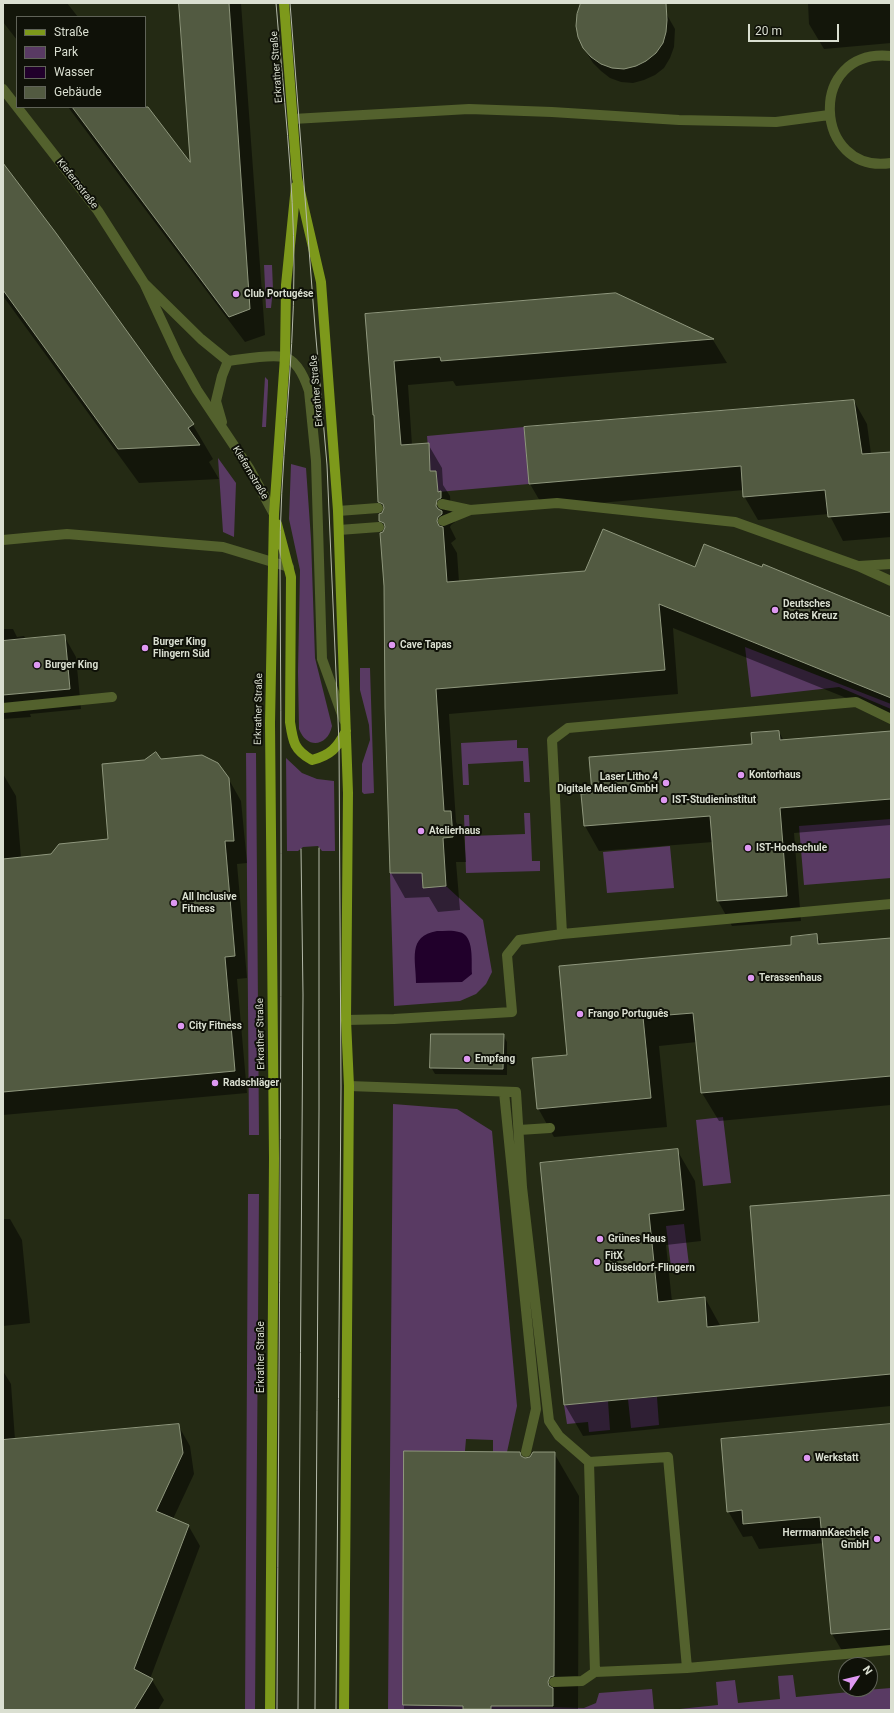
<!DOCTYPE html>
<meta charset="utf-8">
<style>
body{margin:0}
#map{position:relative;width:894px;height:1713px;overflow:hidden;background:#242a14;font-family:Roboto,sans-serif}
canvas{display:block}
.frame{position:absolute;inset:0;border:4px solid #dadfd1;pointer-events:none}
.legend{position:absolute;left:16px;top:16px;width:130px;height:92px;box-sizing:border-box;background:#0f1108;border:1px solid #606358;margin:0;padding:5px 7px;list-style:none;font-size:12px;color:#dadfd1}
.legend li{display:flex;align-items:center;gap:8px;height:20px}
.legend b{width:20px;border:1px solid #606358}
.north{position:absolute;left:838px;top:1657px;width:40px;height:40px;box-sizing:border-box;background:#0f1108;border:1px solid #606358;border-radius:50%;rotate:55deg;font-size:11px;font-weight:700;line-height:16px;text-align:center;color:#dadfd1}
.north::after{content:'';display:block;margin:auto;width:14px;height:18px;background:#de98f2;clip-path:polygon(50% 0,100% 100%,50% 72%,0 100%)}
.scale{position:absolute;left:748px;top:24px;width:91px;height:18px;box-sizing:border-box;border:2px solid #dadfd1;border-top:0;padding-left:5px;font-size:12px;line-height:14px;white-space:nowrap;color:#dadfd1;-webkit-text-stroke:3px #0f1108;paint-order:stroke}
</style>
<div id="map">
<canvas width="894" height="1713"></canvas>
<div class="frame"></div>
<ul class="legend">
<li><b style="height:5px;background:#7d991b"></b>Straße</li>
<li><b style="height:11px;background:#593a63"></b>Park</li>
<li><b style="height:11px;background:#21002b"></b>Wasser</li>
<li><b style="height:11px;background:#525a41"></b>Gebäude</li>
</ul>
<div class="north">N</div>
<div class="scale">20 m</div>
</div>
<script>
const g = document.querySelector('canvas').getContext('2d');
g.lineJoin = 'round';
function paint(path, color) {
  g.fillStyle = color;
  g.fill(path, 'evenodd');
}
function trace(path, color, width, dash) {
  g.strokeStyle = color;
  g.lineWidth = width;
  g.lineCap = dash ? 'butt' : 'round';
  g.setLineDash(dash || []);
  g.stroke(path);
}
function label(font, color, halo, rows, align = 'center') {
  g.font = font + ' Roboto,sans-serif';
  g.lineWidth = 4;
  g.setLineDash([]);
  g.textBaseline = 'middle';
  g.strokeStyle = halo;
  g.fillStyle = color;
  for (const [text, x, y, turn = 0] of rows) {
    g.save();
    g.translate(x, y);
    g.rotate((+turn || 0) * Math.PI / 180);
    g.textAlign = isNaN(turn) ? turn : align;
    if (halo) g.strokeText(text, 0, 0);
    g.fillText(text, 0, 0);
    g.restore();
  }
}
paint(new Path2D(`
 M 264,265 L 272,265 L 273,289 L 271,308 L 266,308 Z
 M 265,377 L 268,380 L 268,386 L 266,427 L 262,427 Z
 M 524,427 L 529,484 L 438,492 L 436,471 L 430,471 L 427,436 Z
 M 218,458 L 236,483 L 234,537 L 223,532 Z
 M 291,464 L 306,468 L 311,539 L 315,658 L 332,726 C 328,746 307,750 299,729 L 298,672 L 300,570 L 289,519 Z
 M 745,647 L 891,704 L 891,709 L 839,687 L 751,697 Z
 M 360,668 L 370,668 L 374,793 L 364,794 L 362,792 L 362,764 L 370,740 L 369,725 L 360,690 Z
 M 517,740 L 517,748 L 528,748 L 530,782 L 524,782 L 523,761 L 468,764 L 469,785 L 463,785 L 461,743 Z
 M 246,753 L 256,753 L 259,1135 L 249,1135 Z
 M 286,758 L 302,773 L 317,779 L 334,781 L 335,851 L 322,851 L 318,846 L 303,847 L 298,851 L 287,851 Z
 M 524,813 L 530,813 L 532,861 L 540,861 L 540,871 L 466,873 L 464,815 L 469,815 L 470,836 L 525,834 Z
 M 891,819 L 891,878 L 804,885 L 799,826 Z
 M 670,846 L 674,888 L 607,893 L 603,852 Z
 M 390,873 L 422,873 L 423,888 L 446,886 L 483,920 L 492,972 L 486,984 L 476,994 L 460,1001 L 394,1006 Z
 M 393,1104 L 457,1109 L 492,1131 L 517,1406 L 507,1452 L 493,1452 L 493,1440 L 466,1439 L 465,1451 L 404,1451 L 403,1705 L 463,1706 L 464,1709 L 491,1709 L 491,1706 L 584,1708 L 596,1703 L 599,1693 L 652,1689 L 654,1710 L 388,1710 Z
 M 723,1117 L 731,1183 L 703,1186 L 696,1120 Z
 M 248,1194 L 259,1194 L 255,1710 L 245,1710 Z
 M 684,1224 L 689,1265 L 671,1267 L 666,1226 Z
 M 657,1397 L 659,1425 L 631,1428 L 628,1399 Z
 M 608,1401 L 610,1430 L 589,1432 L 588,1422 L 567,1424 L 564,1405 Z
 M 793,1675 L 796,1697 L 850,1692 L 850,1689 L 865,1689 L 866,1690 L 891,1688 L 891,1710 L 670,1710 L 718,1705 L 716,1682 L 735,1680 L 738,1703 L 780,1699 L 778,1676 Z`), '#593a63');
paint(new Path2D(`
 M 437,931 C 444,931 453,930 459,932 C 475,935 471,962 472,974 L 462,982 L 416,983 C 416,960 407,936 437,931 Z`), '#21002b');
paint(new Path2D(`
 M 3,3 L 67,3 L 78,17 L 17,17 L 17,40 L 3,22 Z
 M 180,3 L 241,3 L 265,335 L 245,342 L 68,107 L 145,107 L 145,105 L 192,165 Z
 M 582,3 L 623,3 L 626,23 L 667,15 L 675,29 L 674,47 L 670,58 L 664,68 L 655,75 L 644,80 L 633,83 L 621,82 L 610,78 L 601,71 L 593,63 L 584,48 Z
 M 808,3 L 891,3 L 891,43 L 824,49 L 809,24 Z
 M 3,165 L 193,425 L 213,459 L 209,462 L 219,479 L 139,483 L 3,296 Z
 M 616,294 L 713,340 L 727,363 L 456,386 L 453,381 L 408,385 L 412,445 L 428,444 L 442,468 L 443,485 L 450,496 L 451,510 L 455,517 L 455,522 L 451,525 L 450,527 L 456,539 L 451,543 L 457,553 L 459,582 L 695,568 L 891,618 L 891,716 L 673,628 L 678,694 L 449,714 L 456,822 L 464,836 L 466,862 L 456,862 L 460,910 L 438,912 L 429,897 L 405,898 L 391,873 L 386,708 L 384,533 L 385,530 L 380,520 L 384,511 L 379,501 L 375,417 L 366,315 Z
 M 854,401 L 867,424 L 871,454 L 891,453 L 891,537 L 843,541 L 829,514 L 758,520 L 744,496 L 744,490 L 544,508 L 530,484 L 525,428 Z
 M 3,629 L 13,629 L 17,637 L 24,636 L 26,640 L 64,636 L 76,657 L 81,709 L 30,714 L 31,717 L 3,719 Z
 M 779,732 L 784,741 L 891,732 L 891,825 L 794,833 L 801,921 L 732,926 L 718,901 L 713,842 L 599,851 L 585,826 L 582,795 L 594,794 L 753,745 Z
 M 161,760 L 228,778 L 241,801 L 247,863 L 237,864 L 247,978 L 237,979 L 247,1093 L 3,1115 L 3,774 L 16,796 L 21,858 L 52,855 L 110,840 Z
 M 816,935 L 822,945 L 891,939 L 891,1105 L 719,1121 L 702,1093 L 697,1042 L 659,1046 L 667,1127 L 554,1137 L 538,1108 L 568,1056 L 560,967 L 792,946 Z
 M 503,1035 L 507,1042 L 507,1075 L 435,1074 L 431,1067 Z
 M 677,1150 L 695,1181 L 701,1241 L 666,1245 L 672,1302 L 705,1298 L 721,1327 L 760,1323 L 891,1196 L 891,1406 L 583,1436 L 565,1405 L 541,1164 Z
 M 3,1219 L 10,1219 L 22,1240 L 30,1323 L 3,1326 Z
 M 3,1371 L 11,1384 L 15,1440 L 178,1425 L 190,1446 L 194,1474 L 173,1519 L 188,1525 L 200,1546 L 150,1679 L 152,1680 L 164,1700 L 158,1710 L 3,1710 Z
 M 891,1425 L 891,1655 L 847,1659 L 832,1634 L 824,1543 L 759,1549 L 752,1536 L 743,1537 L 728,1511 Z
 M 405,1452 L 522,1458 L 525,1459 L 554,1453 L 579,1496 L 578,1710 L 404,1710 Z`), '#0007');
const building = new Path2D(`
 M 179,3 L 229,3 L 250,309 L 229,317 L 72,107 L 148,107 L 190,162 Z
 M 581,3 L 666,3 L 667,20 L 666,32 L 663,43 L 656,53 L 646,61 L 636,66 L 624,69 L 612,68 L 601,64 L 591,57 L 583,48 L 578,37 L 576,26 L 577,14 Z
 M 3,163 L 56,233 L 194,424 L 188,428 L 200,445 L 118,449 L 3,290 Z
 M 616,293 L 714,339 L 441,361 L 440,357 L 394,361 L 401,445 L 429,443 L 430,471 L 436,471 L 438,492 L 441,491 L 441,498 L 437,500 L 436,506 L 438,509 L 442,511 L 442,514 L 438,517 L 437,521 L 439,526 L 443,527 L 447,582 L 585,571 L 603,529 L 695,567 L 704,544 L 762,567 L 763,564 L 891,617 L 891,698 L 659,604 L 665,670 L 436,689 L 444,811 L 451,811 L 453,837 L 443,838 L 446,886 L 423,888 L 422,873 L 390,873 L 385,708 L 384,586 L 380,533 L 383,532 L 385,527 L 384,523 L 379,521 L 379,514 L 382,513 L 384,508 L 383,504 L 378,502 L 374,415 L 373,415 L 365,314 Z
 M 854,400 L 862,454 L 891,452 L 891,512 L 828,517 L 825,490 L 743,497 L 741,466 L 529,484 L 524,427 Z
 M 65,635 L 70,689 L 3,695 L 3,641 Z
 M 779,731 L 780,740 L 891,731 L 891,799 L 780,808 L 787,896 L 717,901 L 710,816 L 584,826 L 581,794 L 592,793 L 589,757 L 752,744 L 751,733 Z
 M 156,752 L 161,759 L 202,755 L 218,763 L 229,778 L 234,841 L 225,841 L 235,956 L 225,957 L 235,1071 L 3,1092 L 3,859 L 51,854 L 59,844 L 108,839 L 102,764 L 144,760 Z
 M 817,934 L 818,944 L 891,938 L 891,1076 L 701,1093 L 693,1013 L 643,1017 L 651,1098 L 537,1109 L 532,1058 L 567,1055 L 559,966 L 791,945 L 791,937 Z
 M 431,1034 L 504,1034 L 503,1069 L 430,1068 Z
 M 678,1149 L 684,1210 L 649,1214 L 658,1302 L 705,1297 L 707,1327 L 759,1322 L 750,1206 L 891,1195 L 891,1374 L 564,1405 L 540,1163 Z
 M 179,1424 L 183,1453 L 156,1511 L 189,1525 L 134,1669 L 153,1679 L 134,1710 L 3,1710 L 3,1440 Z
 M 891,1424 L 891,1629 L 831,1634 L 820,1517 L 743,1524 L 742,1510 L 727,1512 L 721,1439 Z
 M 404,1451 L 520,1452 L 521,1456 L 525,1458 L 530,1457 L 533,1452 L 555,1452 L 554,1676 L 550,1677 L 548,1682 L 549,1686 L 553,1688 L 553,1706 L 491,1706 L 491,1709 L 463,1709 L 463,1706 L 403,1705 Z`);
paint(building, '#525a41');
trace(building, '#8f977d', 1);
trace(new Path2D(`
 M 891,56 C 806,47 813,175 891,163
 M 293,119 L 469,109 L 552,112 L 679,120 L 776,122 L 829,115
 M 442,504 L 470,510 L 557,503 L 735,522 L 858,566 L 891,581
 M 338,511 L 378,508
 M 443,521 L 470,510
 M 339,530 L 379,527
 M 3,540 L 67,534 L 223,547 L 289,567
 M 859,566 L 891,564
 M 3,708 L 112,697
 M 562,934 L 891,904
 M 346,1020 L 394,1019 L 512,1012 L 507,955 L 519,940 L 562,934 L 552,740 L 568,728 L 856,702 L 891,719
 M 349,1086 L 516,1092 L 522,1187 L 549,1421 L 559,1436 L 589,1462 L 668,1457 L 687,1668 L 891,1650
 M 504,1092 L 536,1409 L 526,1452
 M 519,1130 L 550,1128
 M 589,1462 L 595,1672 L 687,1668
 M 554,1682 L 582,1681 L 595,1672`), '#53612d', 10);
trace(new Path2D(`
 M 3,89 L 98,211 L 144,283 L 178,356 L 197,390 L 249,468 L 274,514
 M 144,283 L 201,339 L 228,361 C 245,359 268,354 284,357 C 297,360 305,379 309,391 L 316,461 L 322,659 L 344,720
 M 222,422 L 216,401 L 222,376 L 228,361`), '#53612d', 10);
trace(new Path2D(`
 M 284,3 L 297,178 L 321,282 L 338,511 L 348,793 L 346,1020 L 349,1086 L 344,1710
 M 277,524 L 291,577 L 290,722 C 293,742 294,750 312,760 C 331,755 337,748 346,731
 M 270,1710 L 274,1158 L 270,723 L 274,514 L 285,357 L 286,285 L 296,186`), '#7d991b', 10);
trace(new Path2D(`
 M 276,3 C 283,91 294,181 294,268 C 294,369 279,468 280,568 C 283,949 279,1330 277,1710
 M 290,3 L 315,327 L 327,465 L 339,743 L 341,1087 L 336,1710
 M 298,1710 L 303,995 L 301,849
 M 315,1710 L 319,1110 L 319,848`), '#b5baaa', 1);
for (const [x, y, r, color] of [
 [236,294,4,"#de98f2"],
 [775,610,4,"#de98f2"],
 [392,645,4,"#de98f2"],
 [145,648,4,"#de98f2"],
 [37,665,4,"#de98f2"],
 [741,775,4,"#de98f2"],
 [666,783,4,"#de98f2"],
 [664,800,4,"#de98f2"],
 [421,831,4,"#de98f2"],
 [748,848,4,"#de98f2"],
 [174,903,4,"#de98f2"],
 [751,978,4,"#de98f2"],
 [580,1014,4,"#de98f2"],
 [181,1026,4,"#de98f2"],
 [467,1059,4,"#de98f2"],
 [215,1083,4,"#de98f2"],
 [600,1239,4,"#de98f2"],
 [597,1262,4,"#de98f2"],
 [807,1458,4,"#de98f2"],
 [877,1539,4,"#de98f2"]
]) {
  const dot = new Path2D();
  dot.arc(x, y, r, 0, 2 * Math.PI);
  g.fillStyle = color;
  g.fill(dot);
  trace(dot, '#0f1108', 1.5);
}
label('10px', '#dadfd1', '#0f1108', [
 ["Erkrather Straße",277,67,-94],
 ["Kiefernstraße",77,184,52],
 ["Erkrather Straße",317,391,-95],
 ["Kiefernstraße",250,473,59],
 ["Erkrather Straße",259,709,-89],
 ["Erkrather Straße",261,1034,-91],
 ["Erkrather Straße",261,1357,-90]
]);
label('bold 10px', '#dadfd1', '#0f1108', [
 ["Club Portugése",244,294],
 ["Deutsches",783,604],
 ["Rotes Kreuz",783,616],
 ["Burger King",153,642],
 ["Flingern Süd",153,654],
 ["Cave Tapas",400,645],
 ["Burger King",45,665],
 ["Kontorhaus",749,775],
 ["Laser Litho 4",658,777,"right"],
 ["Digitale Medien GmbH",658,789,"right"],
 ["IST-Studieninstitut",672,800],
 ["Atelierhaus",429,831],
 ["IST-Hochschule",756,848],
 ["All Inclusive",182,897],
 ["Fitness",182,909],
 ["Terassenhaus",759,978],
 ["Frango Português",588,1014],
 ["City Fitness",189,1026],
 ["Empfang",475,1059],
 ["Radschläger",223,1083],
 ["Grünes Haus",608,1239],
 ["FitX",605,1256],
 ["Düsseldorf-Flingern",605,1268],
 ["Werkstatt",815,1458],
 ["HerrmannKaechele",869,1533,"right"],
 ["GmbH",869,1545,"right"]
], 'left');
</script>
